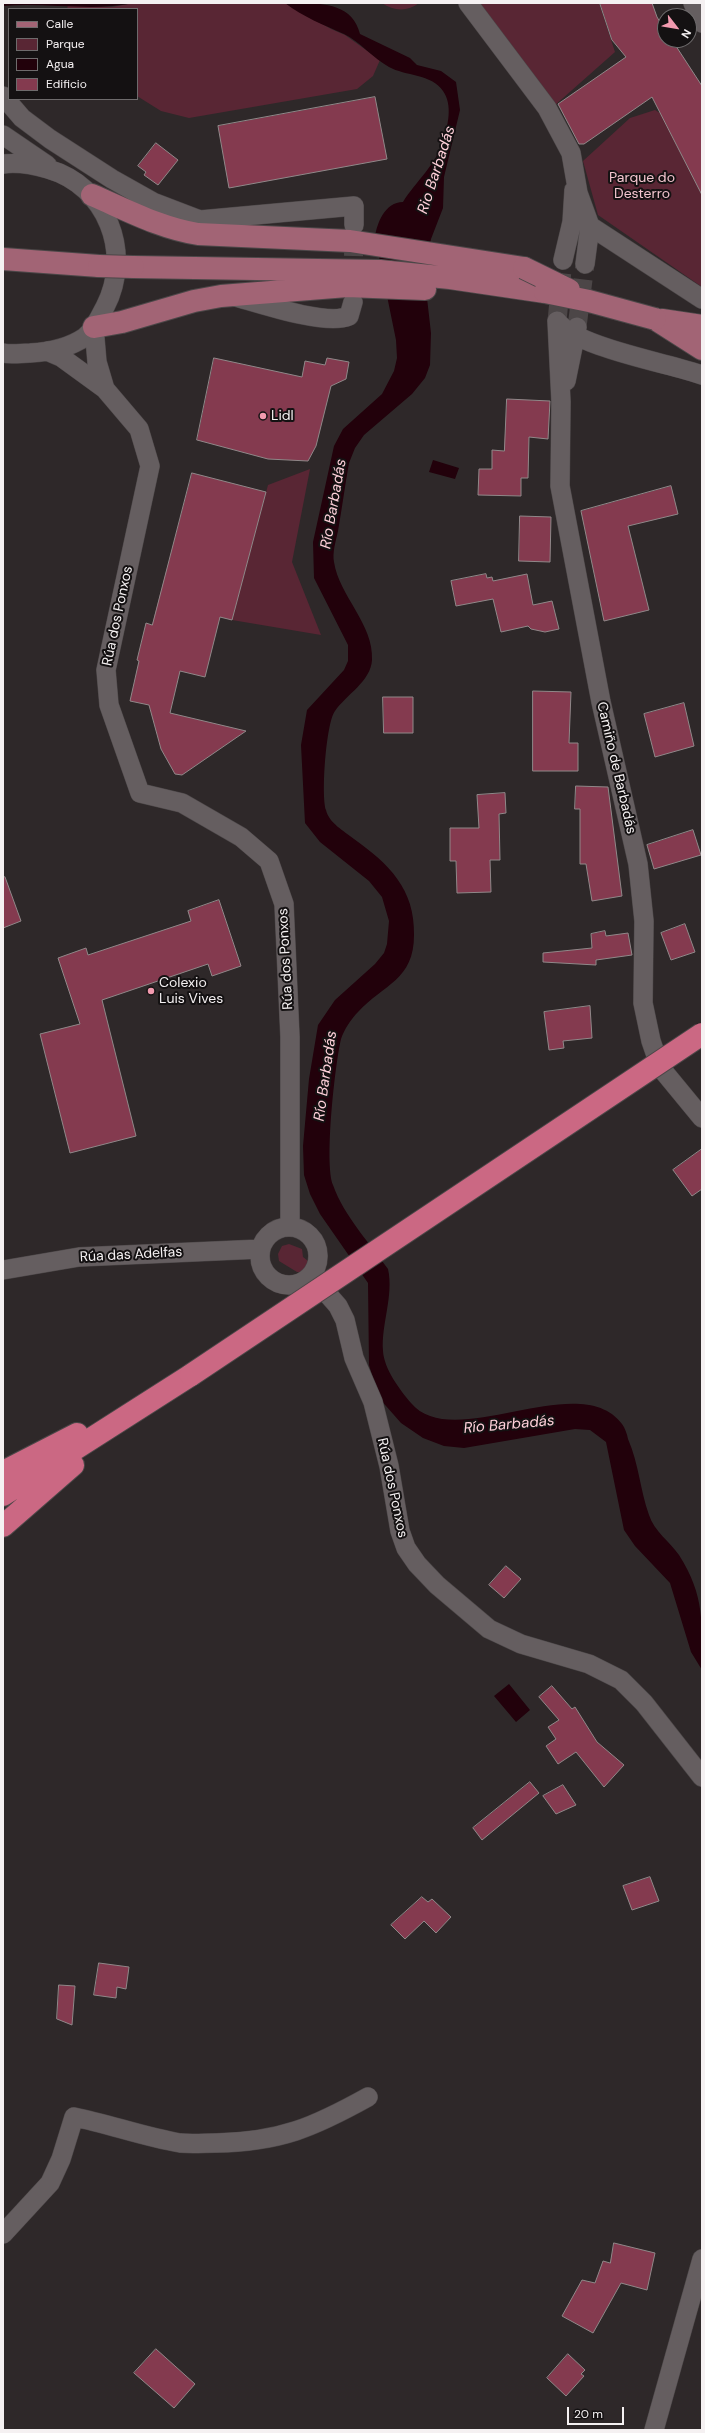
<!DOCTYPE html>
<meta charset="utf-8">
<style>
body{margin:0}
#map{position:relative;width:705px;height:2433px;overflow:hidden;background:#2e2829;font-family:"DM Sans",sans-serif}
canvas{display:block}
.frame{position:absolute;inset:0;border:4px solid #f5f1f2;pointer-events:none}
.legend{position:absolute;left:8px;top:8px;width:130px;height:92px;box-sizing:border-box;background:#141112;border:1px solid #6e6b6c;margin:0;padding:5px 7px;list-style:none;font-size:12px;color:#f5f1f2}
.legend li{display:flex;align-items:center;gap:8px;height:20px}
.legend b{width:20px;border:1px solid #6e6b6c}
.north{position:absolute;left:657px;top:8px;width:40px;height:40px;box-sizing:border-box;background:#141112;border:1px solid #6e6b6c;border-radius:50%;rotate:121deg;font-size:11px;font-weight:700;line-height:16px;text-align:center;color:#f5f1f2}
.north::after{content:'';display:block;margin:auto;width:14px;height:18px;background:#f29aaf;clip-path:polygon(50% 0,100% 100%,50% 72%,0 100%)}
.scale{position:absolute;left:567px;top:2407px;width:57px;height:18px;box-sizing:border-box;border:2px solid #f5f1f2;border-top:0;padding-left:5px;font-size:12px;line-height:14px;white-space:nowrap;color:#f5f1f2;-webkit-text-stroke:3px #141112;paint-order:stroke}
</style>
<div id="map">
<canvas width="705" height="2433"></canvas>
<div class="frame"></div>
<ul class="legend">
<li><b style="height:5px;background:#a26475"></b>Calle</li>
<li><b style="height:11px;background:#592634"></b>Parque</li>
<li><b style="height:11px;background:#22010b"></b>Agua</li>
<li><b style="height:11px;background:#843a4f"></b>Edificio</li>
</ul>
<div class="north">N</div>
<div class="scale">20 m</div>
</div>
<script>
const g = document.querySelector('canvas').getContext('2d');
g.lineJoin = 'round';
function paint(path, color) {
  g.fillStyle = color;
  g.fill(path, 'evenodd');
}
function trace(path, color, width, dash) {
  g.strokeStyle = color;
  g.lineWidth = width;
  g.lineCap = dash ? 'butt' : 'round';
  g.setLineDash(dash || []);
  g.stroke(path);
}
function label(font, color, halo, rows, align = 'center') {
  g.font = font + ' "DM Sans",sans-serif';
  g.lineWidth = 4;
  g.setLineDash([]);
  g.textBaseline = 'middle';
  g.strokeStyle = halo;
  g.fillStyle = color;
  for (const [text, x, y, turn = 0] of rows) {
    g.save();
    g.translate(x, y);
    g.rotate((+turn || 0) * Math.PI / 180);
    g.textAlign = isNaN(turn) ? turn : align;
    if (halo) g.strokeText(text, 0, 0);
    g.fillText(text, 0, 0);
    g.restore();
  }
}
paint(new Path2D(`
 M 134,3 L 285,3 L 331,29 L 345,35 L 380,60 L 373,76 L 357,89 L 189,118 L 161,111 L 137,96 L 137,9 L 67,9 L 68,5 L 112,7 Z
 M 382,3 L 419,3 C 408,12 393,11 382,3 Z
 M 480,3 L 599,3 L 615,52 L 554,106 Z
 M 655,110 L 660,113 L 697,185 L 702,185 L 702,287 L 598,215 L 583,161 L 630,118 Z
 M 310,469 L 292,562 L 321,635 L 232,620 L 268,485 Z
 M 289,1244 L 302,1249 L 303,1257 L 312,1264 L 306,1273 L 297,1272 L 279,1261 L 278,1254 L 282,1246 Z`), '#592634');
paint(new Path2D(`
 M 3,3 L 134,3 C 91,12 46,2 3,6 Z
 M 285,3 C 315,3 352,0 360,34 L 410,58 L 417,65 L 441,71 L 456,82 L 460,110 L 444,177 L 443,208 L 431,239 L 424,272 L 431,333 L 430,365 L 425,378 L 412,394 L 364,435 L 355,448 L 349,463 C 345,485 342,508 338,531 C 336,540 332,553 334,562 C 339,596 374,624 372,660 C 371,681 346,695 335,711 C 326,723 321,795 326,810 C 329,823 344,831 354,839 C 389,864 415,889 414,935 C 414,980 384,984 358,1012 C 351,1019 344,1030 341,1039 C 335,1064 324,1163 333,1185 C 344,1216 369,1242 388,1269 C 394,1296 381,1324 383,1351 C 384,1369 400,1390 411,1403 C 453,1454 579,1367 622,1424 C 625,1428 627,1434 628,1439 C 639,1464 640,1490 649,1515 C 654,1531 670,1542 679,1555 C 705,1596 702,1623 702,1670 L 691,1652 L 670,1583 L 635,1546 L 624,1530 L 606,1442 L 590,1430 L 575,1429 L 464,1448 L 444,1446 L 423,1438 L 401,1423 L 379,1398 L 369,1365 L 368,1283 L 320,1214 L 310,1194 L 304,1175 L 303,1146 L 309,1079 L 318,1025 L 335,1000 L 375,964 L 384,953 L 387,944 L 389,921 L 382,897 L 369,881 L 320,842 L 305,823 L 301,745 L 307,710 L 344,670 L 348,661 L 348,645 L 314,578 L 313,542 L 334,446 L 343,429 L 382,394 L 394,371 L 397,358 L 396,340 L 375,237 C 377,223 385,202 403,202 C 416,181 436,165 443,141 C 448,126 453,105 443,91 C 432,74 405,76 389,67 C 373,58 360,42 344,34 C 324,25 303,17 285,3 Z
 M 433,460 L 459,468 L 455,479 L 429,472 Z
 M 509,1684 L 530,1710 L 516,1722 L 494,1696 Z`), '#22010b');
const building = new Path2D(`
 M 600,3 L 652,3 L 657,17 L 665,30 L 665,40 L 672,40 L 702,86 L 702,195 L 652,97 L 584,144 L 579,144 L 558,104 L 626,57 L 612,40 Z
 M 375,97 L 387,159 L 229,188 L 218,126 Z
 M 156,143 L 178,160 L 158,185 L 144,175 L 146,172 L 138,166 Z
 M 214,358 L 302,377 L 305,361 L 325,365 L 327,358 L 349,362 L 346,379 L 331,386 L 316,446 L 308,461 L 268,459 L 197,440 Z
 M 507,399 L 550,401 L 548,439 L 529,437 L 528,478 L 521,478 L 521,496 L 478,495 L 479,469 L 492,469 L 492,450 L 504,451 Z
 M 192,473 L 266,492 L 232,620 L 220,617 L 205,677 L 180,671 L 170,713 L 246,731 L 182,775 L 175,774 L 161,749 L 149,705 L 130,701 L 139,661 L 137,660 L 146,623 L 152,625 Z
 M 671,486 L 678,514 L 628,526 L 649,610 L 604,621 L 581,511 Z
 M 520,516 L 551,517 L 550,562 L 519,561 Z
 M 486,574 L 487,578 L 492,577 L 493,581 L 527,574 L 533,605 L 552,601 L 559,629 L 545,632 L 531,629 L 528,626 L 501,632 L 493,599 L 456,606 L 451,581 Z
 M 533,691 L 571,692 L 569,743 L 578,743 L 578,771 L 533,771 Z
 M 383,697 L 413,697 L 413,733 L 384,733 Z
 M 684,703 L 694,746 L 655,757 L 644,714 Z
 M 576,786 L 608,787 L 622,896 L 592,901 L 586,864 L 580,864 L 580,809 L 575,809 Z
 M 505,793 L 506,813 L 499,814 L 500,860 L 490,860 L 491,892 L 457,893 L 456,861 L 450,861 L 450,828 L 479,828 L 477,795 Z
 M 693,830 L 701,855 L 654,869 L 647,845 Z
 M 5,877 L 21,921 L 3,928 L 3,878 Z
 M 219,900 L 241,966 L 212,976 L 208,964 L 102,1000 L 136,1136 L 70,1153 L 40,1034 L 80,1024 L 58,958 L 86,948 L 88,955 L 191,921 L 188,911 Z
 M 685,924 L 695,952 L 671,960 L 661,933 Z
 M 605,931 L 606,936 L 628,933 L 632,955 L 596,960 L 596,965 L 543,962 L 543,953 L 592,948 L 591,934 Z
 M 590,1006 L 592,1038 L 563,1041 L 564,1048 L 549,1050 L 544,1012 Z
 M 702,1149 L 702,1189 L 692,1196 L 673,1170 Z
 M 506,1566 L 521,1579 L 504,1598 L 489,1585 Z
 M 552,1686 L 572,1709 L 575,1707 L 597,1742 L 624,1765 L 604,1787 L 576,1752 L 558,1764 L 546,1746 L 556,1739 L 548,1727 L 559,1720 L 539,1697 Z
 M 530,1782 L 539,1793 L 482,1840 L 473,1828 Z
 M 563,1785 L 576,1805 L 556,1814 L 543,1796 Z
 M 650,1877 L 659,1901 L 632,1910 L 623,1886 Z
 M 422,1897 L 428,1902 L 432,1899 L 451,1917 L 436,1933 L 424,1921 L 405,1939 L 391,1925 Z
 M 99,1963 L 129,1967 L 126,1989 L 117,1987 L 116,1998 L 94,1995 Z
 M 59,1985 L 75,1986 L 72,2025 L 57,2019 Z
 M 614,2243 L 655,2253 L 647,2290 L 621,2283 L 593,2333 L 562,2316 L 582,2280 L 595,2283 L 603,2261 L 610,2263 Z
 M 156,2349 L 195,2384 L 174,2408 L 134,2373 Z
 M 568,2354 L 585,2370 L 581,2374 L 584,2376 L 566,2396 L 547,2378 Z`);
paint(building, '#843a4f');
trace(building, '#908889', 1);
trace(new Path2D(`
 M 353,285 L 354,228
 M 557,321 L 563,260
 M 577,327 L 585,264`), '#4c4647', 19, [19, 10]);
const minor = new Path2D(`
 M 468,3 L 547,108 L 571,153 L 578,193 L 590,226 L 585,264
 M 693,3 L 702,23
 M 3,96 L 22,118 L 50,139 L 112,179 L 153,202 L 200,220 L 354,206 L 354,225
 M 3,135 L 47,165
 M 3,164 C 18,162 34,165 48,169 C 107,186 133,253 105,307 C 100,317 94,330 85,337 C 69,348 49,352 30,353 C 21,353 12,355 3,353
 M 590,226 L 702,299
 M 563,260 L 572,222 L 574,190
 M 236,297 C 261,304 327,326 349,316 L 353,302
 M 557,321 L 561,402 L 560,486 L 601,702 L 638,864 L 644,921 L 643,1003 L 651,1041 L 660,1067 L 702,1118
 M 557,321 C 575,347 668,363 702,375
 M 94,327 L 97,362 L 105,389
 M 47,351 L 61,357 L 105,389 L 139,429 L 150,466 L 106,670 L 109,705 L 140,793 L 182,803 L 241,837 L 269,861 L 284,904 L 290,1037 L 290,1227
 M 566,381 L 577,327
 M260 1256a29 29 0 1 1 58 0a29 29 0 1 1-58 0Z
 M 3,1270 L 79,1257 L 261,1249
 M 311,1275 L 338,1306 L 345,1320 L 354,1358 L 373,1402 L 389,1466 L 400,1531 L 406,1548 L 417,1564 L 437,1585 L 489,1629 L 521,1644 L 589,1664 L 621,1680 L 644,1703 L 702,1777
 M 3,2234 L 50,2183 L 61,2159 L 74,2117 C 109,2124 144,2137 180,2143 C 192,2144 205,2143 216,2143 C 280,2142 314,2127 368,2097
 M 654,2430 L 702,2259`);
const major = new Path2D(`
 M 92,195 C 127,210 160,228 198,234 L 350,241 L 524,268
 M 3,259 L 99,266
 M 133,267 L 380,271 L 450,278 L 545,292
 M 655,319 L 702,349
 M 662,320 L 702,326
 M 94,327 L 122,322 L 194,301 L 221,296 L 347,286 L 425,289`);
const highway = new Path2D(`
 M 3,1472 L 77,1434
 M 3,1495 L 191,1375
 M 3,1526 L 73,1465`);
trace(minor, '#4c4748', 20);
trace(major, '#4c4748', 24);
trace(highway, '#4c4748', 24);
trace(minor, '#655e60', 19);
trace(major, '#a26475', 22);
trace(highway, '#cb6883', 22);
const majorBridge = new Path2D(`
 M 99,266 L 133,267
 M 524,268 L 569,290
 M 545,292 L 589,301 L 655,319`);
const highwayBridge = new Path2D(`
 M 191,1375 L 702,1034`);
trace(majorBridge, '#4c4748', 24, []);
trace(highwayBridge, '#4c4748', 24, []);
trace(majorBridge, '#a26475', 22);
trace(highwayBridge, '#cb6883', 22);
for (const [x, y, r, color] of [
 [263,416,4,"#f29aaf"],
 [151,991,4,"#f29aaf"]
]) {
  const dot = new Path2D();
  dot.arc(x, y, r, 0, 2 * Math.PI);
  g.fillStyle = color;
  g.fill(dot);
  trace(dot, '#141112', 1.5);
}
label('14px', '#f3c5cf', '#141112', [
 ["Parque do",642,178],
 ["Desterro",642,194]
]);
label('14px', '#f5f1f2', '#141112', [
 ["Lidl",271,416],
 ["Colexio",159,983],
 ["Luis Vives",159,999]
], 'left');
label('14px', '#f5f1f2', '#141112', [
 ["Rúa dos Ponxos",118,616,-78],
 ["Camiño de Barbadás",616,768,77],
 ["Rúa dos Ponxos",286,959,-93],
 ["Rúa das Adelfas",131,1255,-3],
 ["Rúa dos Ponxos",392,1488,78]
]);
label('italic 15px', '#fed0d9', '#141112', [
 ["Rio Barbadás",437,170,-72],
 ["Río Barbadás",334,504,-80],
 ["Río Barbadás",326,1076,-82],
 ["Río Barbadás",509,1425,-5]
]);
</script>
